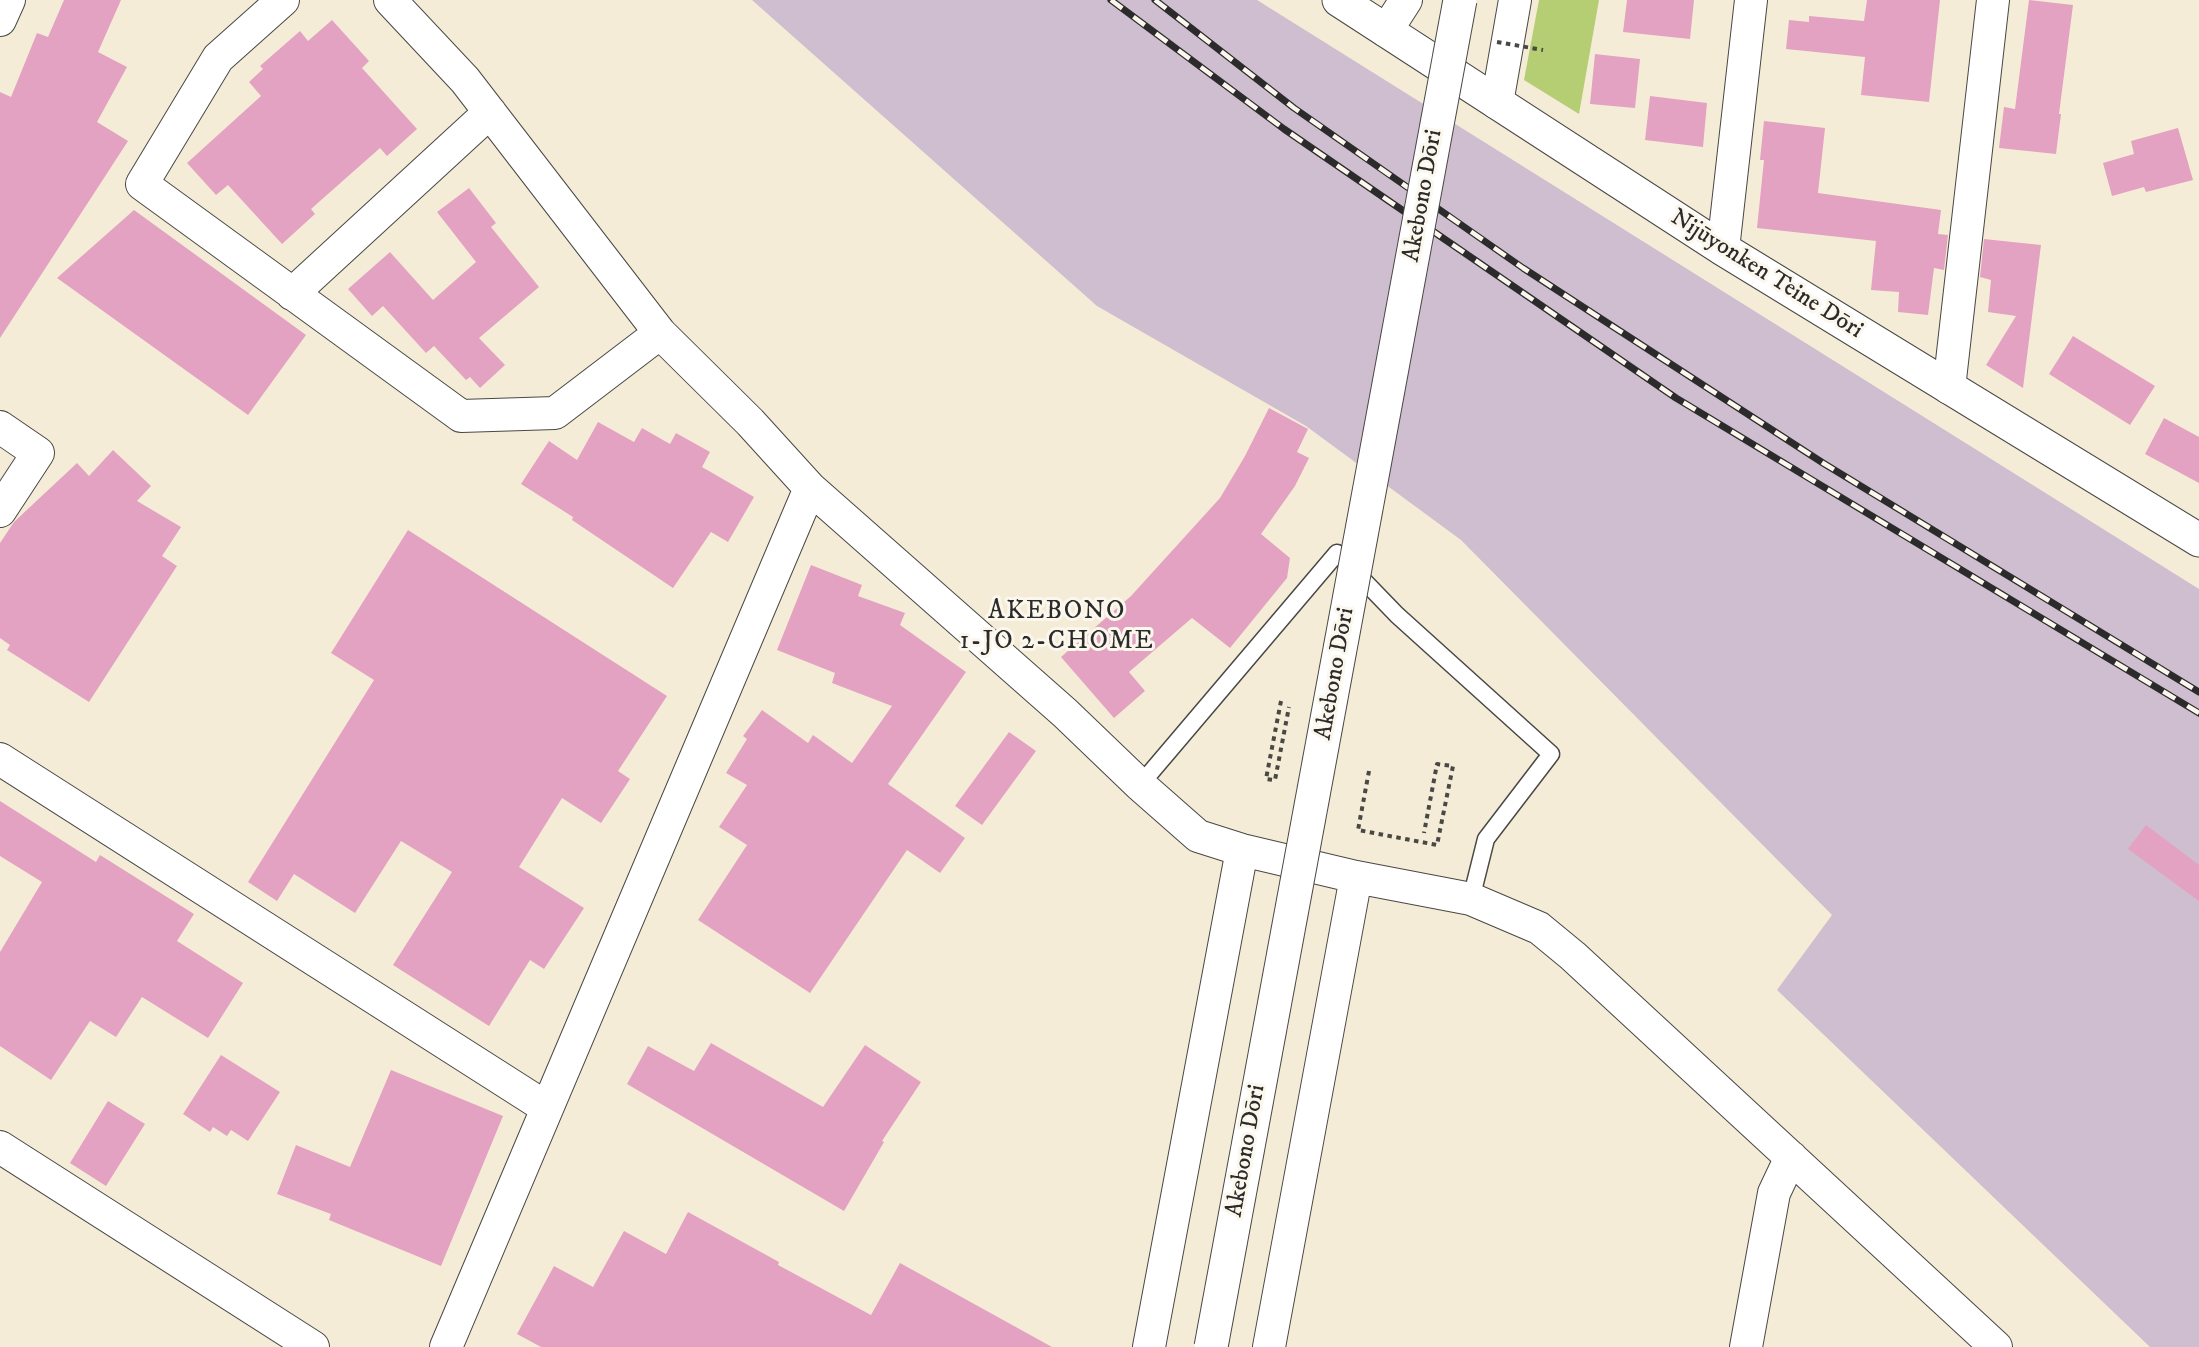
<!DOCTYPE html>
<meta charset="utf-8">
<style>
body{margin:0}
canvas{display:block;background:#f5ecd7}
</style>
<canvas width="2199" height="1347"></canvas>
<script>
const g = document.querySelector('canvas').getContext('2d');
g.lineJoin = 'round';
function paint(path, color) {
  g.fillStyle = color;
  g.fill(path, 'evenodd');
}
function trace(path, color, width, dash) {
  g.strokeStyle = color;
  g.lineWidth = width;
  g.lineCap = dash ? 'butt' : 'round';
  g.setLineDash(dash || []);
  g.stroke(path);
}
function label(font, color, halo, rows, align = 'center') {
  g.font = font + ' "IM FELL DW Pica",serif';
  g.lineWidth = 6;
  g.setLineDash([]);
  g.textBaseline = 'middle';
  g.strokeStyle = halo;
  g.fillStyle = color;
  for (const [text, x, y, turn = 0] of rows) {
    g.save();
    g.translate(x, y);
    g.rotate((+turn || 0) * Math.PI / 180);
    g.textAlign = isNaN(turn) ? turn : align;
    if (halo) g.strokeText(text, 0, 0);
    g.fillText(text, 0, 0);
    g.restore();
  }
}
paint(new Path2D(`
 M 752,0 L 1257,0 L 2199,589 L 2199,1347 L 2150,1347 L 1777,990 L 1832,915 L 1461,540 L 1306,426 L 1097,306 Z`), '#cfbdd0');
paint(new Path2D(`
 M 1539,0 L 1599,0 L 1579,114 L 1524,80 Z`), '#b5ce74');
paint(new Path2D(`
 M 64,0 L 121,0 L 98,52 L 127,67 L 97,122 L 128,141 L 0,338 L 0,92 L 11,97 L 37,33 L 48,37 Z
 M 1627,0 L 1694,0 L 1690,39 L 1623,32 Z
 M 1867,0 L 1940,0 L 1929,102 L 1861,95 L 1865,57 L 1786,49 L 1789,20 L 1809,22 L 1809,16 L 1864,21 Z
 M 2029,0 L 2073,5 L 2059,114 L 2061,114 L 2056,154 L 1999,148 L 2004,107 L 2015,109 Z
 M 332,20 L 369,61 L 362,68 L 417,129 L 387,156 L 380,148 L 311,209 L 315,214 L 282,244 L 228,185 L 216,195 L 187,163 L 261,96 L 249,82 L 263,69 L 260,66 L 300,31 L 308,41 Z
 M 1595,54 L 1640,59 L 1635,108 L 1590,104 Z
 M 1650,96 L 1707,103 L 1703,147 L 1645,140 Z
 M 1764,121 L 1825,128 L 1818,193 L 1941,210 L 1938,234 L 1948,235 L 1944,270 L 1934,268 L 1928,315 L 1898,312 L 1899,292 L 1871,290 L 1876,241 L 1757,228 L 1764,160 L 1760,160 Z
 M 2178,128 L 2193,180 L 2146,192 L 2144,187 L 2112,196 L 2103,163 L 2134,154 L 2131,141 Z
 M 469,188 L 496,223 L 491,227 L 539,287 L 479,338 L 505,365 L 480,388 L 470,377 L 466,380 L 434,346 L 426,353 L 383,306 L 372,316 L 348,289 L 390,252 L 433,300 L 476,262 L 437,212 Z
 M 134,210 L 306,335 L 248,415 L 57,278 Z
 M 1984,239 L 2041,245 L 2023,388 L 1986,365 L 2016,316 L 1988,312 L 1991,280 L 1980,277 Z
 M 2073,336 L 2155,386 L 2130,425 L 2049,374 Z
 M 1269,408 L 1308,429 L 1297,452 L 1309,458 L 1295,486 L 1261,534 L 1290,558 L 1287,578 L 1230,648 L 1192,618 L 1129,672 L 1145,691 L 1114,718 L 1061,657 L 1131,596 L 1220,498 L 1245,456 Z
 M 2164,418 L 2199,437 L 2199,483 L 2145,454 Z
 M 598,422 L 634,442 L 642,428 L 670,444 L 676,433 L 710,452 L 702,467 L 754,497 L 728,542 L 711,532 L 673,588 L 572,520 L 573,517 L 521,484 L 549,441 L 577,460 Z
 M 113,450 L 151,486 L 137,501 L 181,527 L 162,556 L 177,566 L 89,702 L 7,650 L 10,645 L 0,638 L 0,543 L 14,522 L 77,463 L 89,476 Z
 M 408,530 L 667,696 L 618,771 L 630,779 L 601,823 L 562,798 L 519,867 L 584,908 L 544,969 L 530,960 L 489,1026 L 393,965 L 452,872 L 401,841 L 355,913 L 294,874 L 277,901 L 248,882 L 374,680 L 331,653 Z
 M 811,565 L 862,585 L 858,596 L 905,613 L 900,625 L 966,672 L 888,784 L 965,838 L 940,873 L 907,850 L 810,993 L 698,920 L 747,845 L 719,827 L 747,785 L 726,773 L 747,739 L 743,736 L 762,710 L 808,743 L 813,735 L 852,763 L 892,706 L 832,683 L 835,673 L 777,650 Z
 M 1009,732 L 1036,751 L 982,825 L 955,806 Z
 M 0,801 L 96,862 L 100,855 L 194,914 L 177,941 L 243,983 L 208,1038 L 142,997 L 116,1037 L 90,1021 L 51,1080 L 0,1046 L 0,952 L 42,882 L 0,856 Z
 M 2146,825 L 2199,865 L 2199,901 L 2128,849 Z
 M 711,1043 L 823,1107 L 865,1045 L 921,1082 L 882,1141 L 884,1142 L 844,1211 L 627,1084 L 648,1046 L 694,1071 Z
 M 221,1055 L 280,1092 L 248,1141 L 231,1130 L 227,1136 L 213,1127 L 210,1132 L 183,1114 Z
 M 391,1070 L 503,1116 L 441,1266 L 329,1220 L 331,1214 L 277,1194 L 296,1145 L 350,1167 Z
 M 108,1101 L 145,1124 L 106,1186 L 70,1163 Z
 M 688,1212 L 779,1262 L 778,1265 L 871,1315 L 900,1263 L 1052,1347 L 541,1347 L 517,1334 L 554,1266 L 593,1287 L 624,1231 L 666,1254 Z`), '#e3a2c2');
const lane = new Path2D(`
 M 1140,785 L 1337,553 L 1397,615 L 1551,754 L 1486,839 L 1471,899`);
const street = new Path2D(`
 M 283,0 L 218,58 L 142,184 L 461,416 L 555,413 L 660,333
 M 390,0 L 465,80 L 660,333 L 750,422 L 810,488 L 1065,713 L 1140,785 L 1198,836 L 1242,850 L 1356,877 L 1471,899 L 1539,928 L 1573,956 L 1996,1347
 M 0,20 L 9,0
 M 1386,31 L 1406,0
 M 1497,103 L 1515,0
 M 1723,249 L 1751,0
 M 292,294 L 490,112
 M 1949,388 L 1993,0
 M 0,427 L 38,453 L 0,511
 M 0,759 L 547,1108
 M 0,1147 L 313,1347
 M 446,1347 L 810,488
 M 1149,1347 L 1242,850
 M 1269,1347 L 1356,877
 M 1746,1347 L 1774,1193 L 1791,1157`);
const secondary = new Path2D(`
 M 1339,0 L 1723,249 L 2199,540`);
trace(lane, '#494845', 19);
trace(street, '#494845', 34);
trace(secondary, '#494845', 35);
trace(new Path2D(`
 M 1281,701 L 1266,779 L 1275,780 L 1289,707
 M 1369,771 L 1358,830 L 1437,845 L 1453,766 L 1437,764 L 1424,833`), '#494845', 4, [4.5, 4.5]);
trace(lane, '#fff', 16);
trace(street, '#fff', 32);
trace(secondary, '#fff', 33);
const rail = new Path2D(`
 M 1111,0 L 1284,129 L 1676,398 L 2199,713
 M 1155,0 L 1294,108 L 1523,268 L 1823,463 L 2199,692`);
trace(rail, '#2b2b2b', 7);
trace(rail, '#fbf7ec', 4.5, [14]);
const secondaryBridge = new Path2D(`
 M 1211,1347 L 1460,0`);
trace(secondaryBridge, '#494845', 35, []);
trace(new Path2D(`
 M 1497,42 L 1543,50`), '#494845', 4, [4.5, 4.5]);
trace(secondaryBridge, '#fff', 33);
label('24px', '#2b2b2b', '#fbf7ec', [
 ["Akebono Dōri",1424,196,-80],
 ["Nijūyonken Teine Dōri",1766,275,32],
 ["Akebono Dōri",1336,674,-80],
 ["Akebono Dōri",1247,1151,-80]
]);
g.letterSpacing = '1.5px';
label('26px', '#2b2b2b', '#fbf7ec', [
 ["AKEBONO",1057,613],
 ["1-JO 2-CHOME",1057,643]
]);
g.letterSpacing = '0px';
</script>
